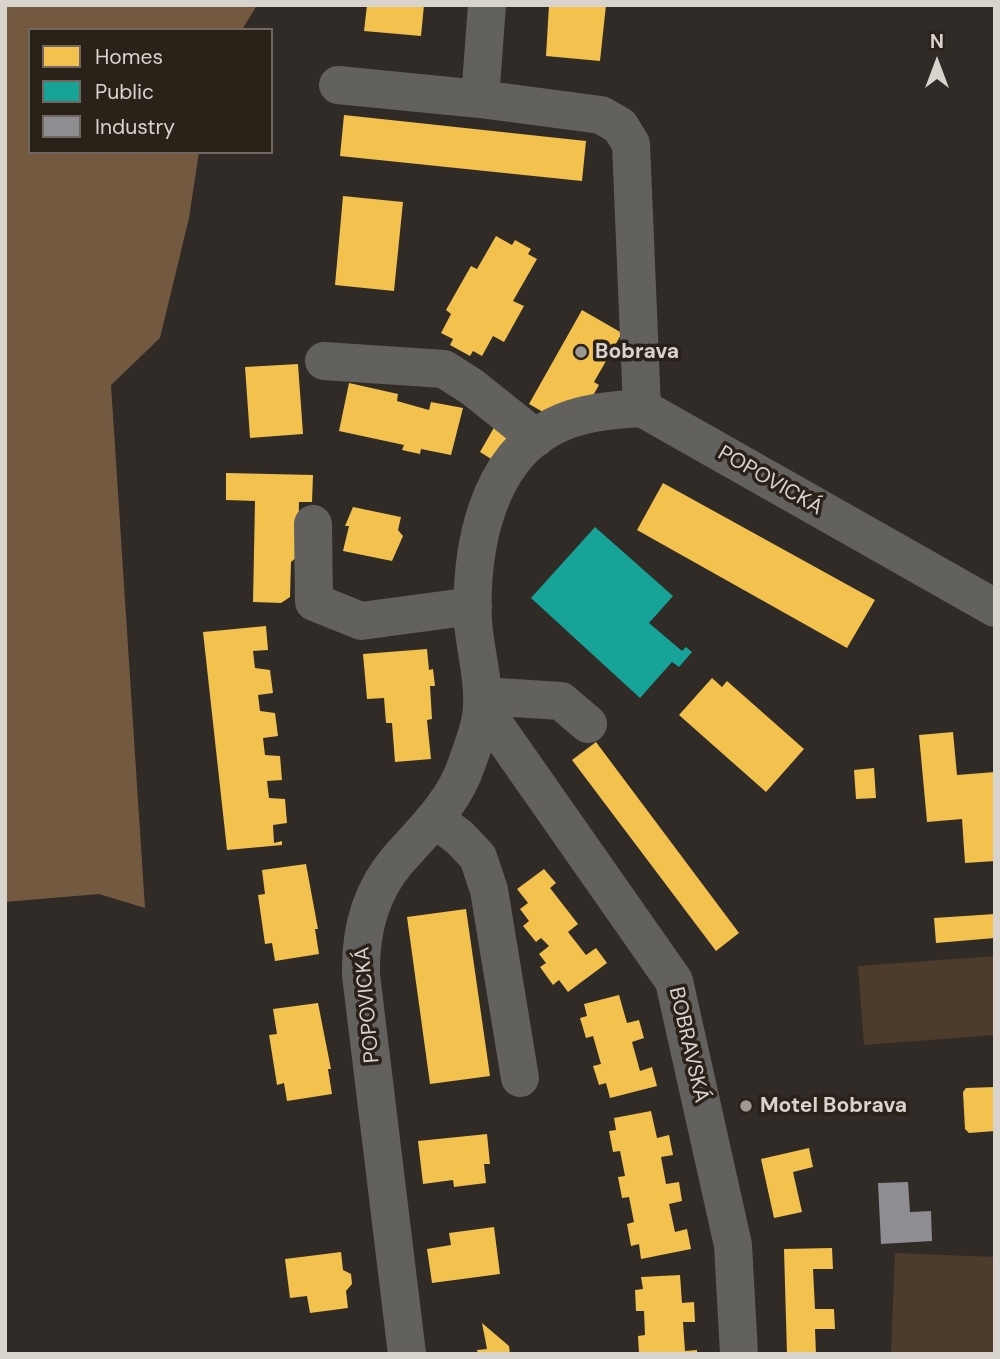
<!DOCTYPE html>
<meta charset="utf-8">
<style>
body{margin:0}
#map{position:relative;width:1000px;height:1359px;overflow:hidden;background:#302b26;font-family:"DM Sans",sans-serif}
canvas{display:block}
.frame{position:absolute;inset:0;border:7px solid #d9d3cd;pointer-events:none}
.legend{position:absolute;left:28px;top:28px;width:245px;height:126px;box-sizing:border-box;background:#2a2118;border:2px solid #706860;margin:0;padding:9px 12px;list-style:none;font-size:21px;color:#d9d3cd}
.legend li{display:flex;align-items:center;gap:14px;height:35px}
.legend b{width:35px;border:2px solid #706860}
.north{position:absolute;left:902px;top:28px;width:70px;height:70px;-webkit-text-stroke:5px #2a2118;paint-order:stroke;rotate:0deg;font-size:19px;font-weight:700;line-height:28px;text-align:center;color:#d9d3cd}
.north::after{content:'';display:block;margin:auto;width:24px;height:32px;background:#d9d3cd;clip-path:polygon(50% 0,100% 100%,50% 72%,0 100%)}
</style>
<div id="map">
<canvas width="1000" height="1359"></canvas>
<div class="frame"></div>
<ul class="legend">
<li><b style="height:19px;background:#f2c14e"></b>Homes</li>
<li><b style="height:19px;background:#17a398"></b>Public</li>
<li><b style="height:19px;background:#8d8d92"></b>Industry</li>
</ul>
<div class="north">N</div>
</div>
<script>
const g = document.querySelector('canvas').getContext('2d');
g.lineJoin = 'round';
function paint(path, color) {
  g.fillStyle = color;
  g.fill(path, 'evenodd');
}
function trace(path, color, width, dash) {
  g.strokeStyle = color;
  g.lineWidth = width;
  g.lineCap = dash ? 'butt' : 'round';
  g.setLineDash(dash || []);
  g.stroke(path);
}
function label(font, color, halo, rows, align = 'center') {
  g.font = font + ' "DM Sans",sans-serif';
  g.lineWidth = 7;
  g.setLineDash([]);
  g.textBaseline = 'middle';
  g.strokeStyle = halo;
  g.fillStyle = color;
  for (const [text, x, y, turn = 0] of rows) {
    g.save();
    g.translate(x, y);
    g.rotate((+turn || 0) * Math.PI / 180);
    g.textAlign = isNaN(turn) ? turn : align;
    if (halo) g.strokeText(text, 0, 0);
    g.fillText(text, 0, 0);
    g.restore();
  }
}
paint(new Path2D(`
 M 995,956 L 995,1035 L 864,1045 L 858,966 Z
 M 895,1253 L 995,1257 L 995,1354 L 891,1352 Z`), '#4d3b2b');
paint(new Path2D(`
 M 5,5 L 257,5 L 242,30 L 30,30 L 30,152 L 199,152 L 189,218 L 160,338 L 111,385 L 145,908 L 99,894 L 5,902 Z`), '#73593f');
paint(new Path2D(`
 M 367,5 L 424,5 L 421,36 L 364,31 Z
 M 549,5 L 606,5 L 600,61 L 546,56 Z
 M 344,115 L 586,141 L 582,181 L 340,156 Z
 M 343,196 L 403,202 L 394,291 L 335,285 Z
 M 496,236 L 512,245 L 515,240 L 531,249 L 528,254 L 537,259 L 513,301 L 524,306 L 504,342 L 493,336 L 482,356 L 473,351 L 470,356 L 450,345 L 453,339 L 441,333 L 451,314 L 446,310 L 471,266 L 477,269 Z
 M 582,310 L 622,333 L 594,382 L 599,385 L 591,399 L 543,412 L 529,404 Z
 M 298,364 L 303,434 L 250,438 L 245,367 Z
 M 349,383 L 398,394 L 397,401 L 429,410 L 431,402 L 463,408 L 451,455 L 421,449 L 420,454 L 402,450 L 404,445 L 339,431 Z
 M 496,424 L 511,437 L 496,462 L 480,452 Z
 M 226,473 L 313,475 L 312,502 L 299,502 L 298,556 L 291,562 L 290,597 L 281,603 L 253,602 L 255,501 L 226,500 Z
 M 663,483 L 875,600 L 847,648 L 637,530 Z
 M 353,507 L 401,517 L 398,530 L 403,536 L 392,561 L 343,551 L 349,526 L 345,526 Z
 M 266,626 L 268,650 L 253,651 L 255,668 L 270,670 L 273,693 L 258,695 L 260,711 L 275,713 L 278,736 L 263,738 L 265,755 L 280,756 L 282,780 L 267,781 L 269,798 L 285,799 L 287,823 L 273,825 L 274,843 L 282,841 L 282,845 L 227,850 L 203,632 Z
 M 427,649 L 429,670 L 433,669 L 435,686 L 430,686 L 432,719 L 427,720 L 431,759 L 395,762 L 392,723 L 386,723 L 384,698 L 367,699 L 363,654 Z
 M 712,678 L 722,687 L 727,681 L 804,749 L 766,792 L 679,715 Z
 M 953,732 L 957,775 L 995,772 L 995,861 L 965,863 L 962,819 L 927,822 L 919,735 Z
 M 596,742 L 739,933 L 716,951 L 572,760 Z
 M 874,768 L 876,798 L 856,799 L 854,770 Z
 M 306,864 L 318,929 L 315,929 L 319,954 L 275,961 L 272,943 L 265,944 L 258,895 L 265,894 L 262,870 Z
 M 544,869 L 556,883 L 550,888 L 578,924 L 568,932 L 586,955 L 596,948 L 607,963 L 568,992 L 559,980 L 553,985 L 540,967 L 546,963 L 539,954 L 549,946 L 541,938 L 536,942 L 523,926 L 529,921 L 520,909 L 528,903 L 517,889 Z
 M 466,909 L 490,1076 L 430,1084 L 407,917 Z
 M 995,914 L 995,938 L 936,943 L 934,918 Z
 M 619,995 L 627,1023 L 639,1020 L 644,1038 L 632,1042 L 640,1071 L 652,1067 L 657,1086 L 610,1098 L 606,1083 L 599,1085 L 593,1066 L 601,1064 L 593,1036 L 586,1038 L 580,1018 L 587,1016 L 584,1004 Z
 M 318,1003 L 331,1069 L 328,1069 L 332,1094 L 287,1101 L 284,1083 L 277,1085 L 269,1035 L 277,1034 L 273,1009 Z
 M 995,1087 L 995,1131 L 969,1133 L 965,1129 L 963,1092 L 966,1088 Z
 M 651,1111 L 657,1138 L 669,1135 L 673,1155 L 661,1157 L 666,1184 L 679,1182 L 682,1201 L 669,1204 L 675,1232 L 687,1229 L 691,1249 L 641,1259 L 639,1244 L 631,1246 L 627,1224 L 634,1222 L 629,1197 L 622,1198 L 618,1177 L 625,1176 L 620,1151 L 613,1152 L 609,1131 L 616,1130 L 614,1118 Z
 M 487,1134 L 490,1164 L 484,1164 L 486,1183 L 454,1187 L 453,1180 L 423,1184 L 418,1141 Z
 M 809,1148 L 813,1167 L 793,1172 L 802,1212 L 774,1218 L 761,1159 Z
 M 494,1227 L 500,1274 L 432,1283 L 427,1249 L 451,1245 L 449,1233 Z
 M 832,1248 L 833,1269 L 813,1269 L 815,1309 L 834,1309 L 835,1329 L 815,1329 L 816,1354 L 787,1354 L 784,1249 Z
 M 341,1252 L 343,1270 L 351,1274 L 352,1284 L 346,1291 L 348,1308 L 310,1313 L 307,1296 L 290,1298 L 285,1259 Z
 M 680,1275 L 682,1303 L 694,1302 L 695,1322 L 683,1322 L 685,1351 L 697,1350 L 697,1354 L 639,1354 L 638,1336 L 645,1335 L 644,1311 L 636,1311 L 635,1290 L 643,1289 L 641,1277 Z
 M 482,1323 L 509,1346 L 510,1354 L 478,1354 L 477,1350 L 487,1349 Z`), '#f2c14e');
paint(new Path2D(`
 M 595,527 L 673,596 L 649,623 L 682,651 L 686,647 L 692,652 L 679,667 L 672,662 L 640,698 L 531,598 Z`), '#17a398');
paint(new Path2D(`
 M 908,1182 L 910,1212 L 931,1211 L 932,1241 L 881,1244 L 878,1183 Z`), '#8d8d92');
trace(new Path2D(`
 M 338,85 L 480,99 L 601,115 L 620,126 L 631,144 L 642,408
 M 480,99 L 487,5
 M 324,361 L 444,369 L 472,387 L 536,438
 M 313,524 L 314,602 L 361,621 L 473,606
 M 482,696 L 561,701 L 588,724
 M 483,708 L 674,981 L 733,1245 L 739,1354
 M 435,819 L 460,838 L 478,857 L 489,890 L 520,1078
 M 407,1354 L 361,975 C 360,933 369,894 397,861 C 424,830 454,803 467,763 C 473,746 482,724 482,706 C 484,678 475,650 473,622 C 470,553 485,460 554,426 C 581,412 613,410 642,408 L 995,608`), '#63615e', 38);
for (const [x, y, r, color] of [
 [581,352,7,"#9e9893"],
 [746,1106,7,"#9e9893"]
]) {
  const dot = new Path2D();
  dot.arc(x, y, r, 0, 2 * Math.PI);
  g.fillStyle = color;
  g.fill(dot);
  trace(dot, '#2a2118', 2.5);
}
label('bold 21px', '#d9d3cd', '#2a2118', [
 ["Bobrava",595,352],
 ["Motel Bobrava",760,1106]
], 'left');
label('21px', '#d9d3cd', '#2a2118', [
 ["POPOVICKÁ",770,481,30],
 ["POPOVICKÁ",368,1005,-95],
 ["BOBRAVSKÁ",688,1045,77]
]);
</script>
